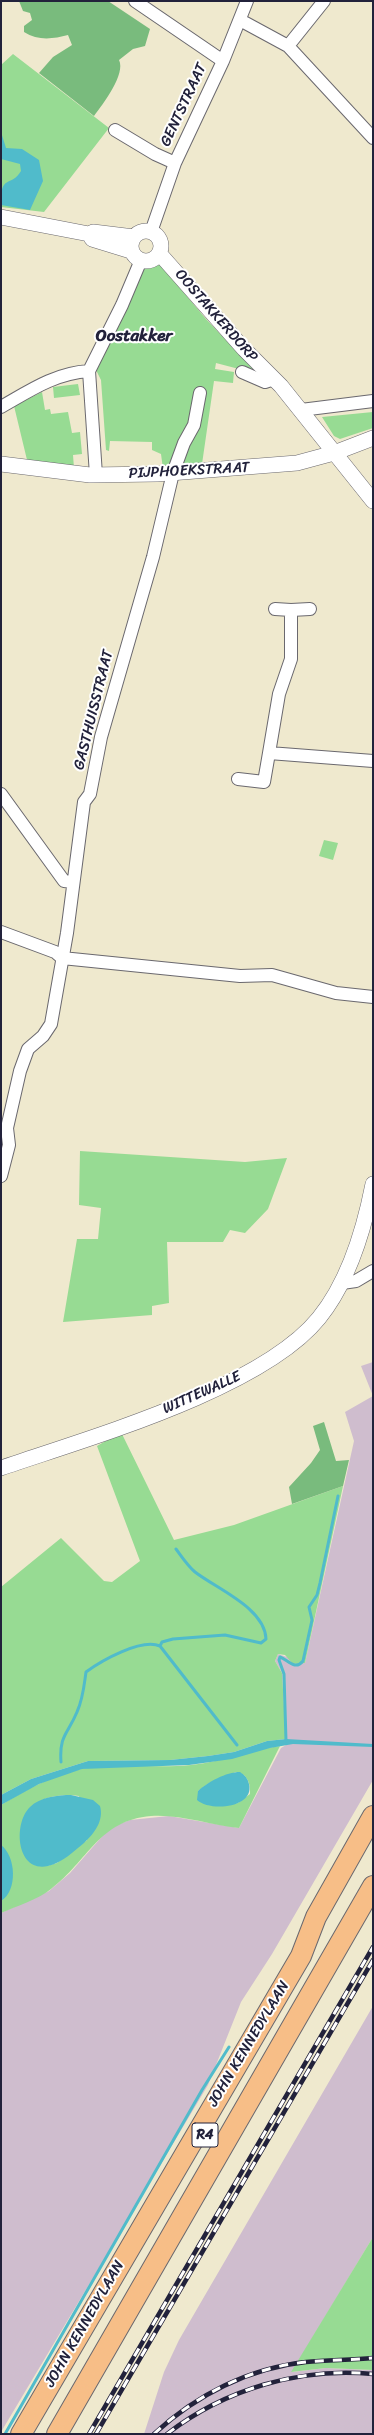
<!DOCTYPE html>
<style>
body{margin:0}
#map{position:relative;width:374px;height:2435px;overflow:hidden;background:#efe9ce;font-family:Sriracha,sans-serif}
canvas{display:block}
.frame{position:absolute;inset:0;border:2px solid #22223b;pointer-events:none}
</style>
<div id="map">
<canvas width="374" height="2435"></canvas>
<div class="frame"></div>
</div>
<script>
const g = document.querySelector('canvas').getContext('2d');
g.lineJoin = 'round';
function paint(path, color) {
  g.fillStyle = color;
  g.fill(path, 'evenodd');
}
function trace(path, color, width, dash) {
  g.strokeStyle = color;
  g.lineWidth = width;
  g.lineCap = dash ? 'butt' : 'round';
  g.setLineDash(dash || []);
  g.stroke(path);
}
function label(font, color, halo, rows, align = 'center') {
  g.font = font + ' Sriracha,sans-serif';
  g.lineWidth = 4;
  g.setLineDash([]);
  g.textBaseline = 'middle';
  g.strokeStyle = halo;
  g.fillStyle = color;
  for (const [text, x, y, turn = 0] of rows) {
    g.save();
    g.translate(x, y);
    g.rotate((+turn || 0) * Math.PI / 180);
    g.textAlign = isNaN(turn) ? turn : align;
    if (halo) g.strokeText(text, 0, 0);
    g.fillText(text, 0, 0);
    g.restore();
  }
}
paint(new Path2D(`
 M 373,1362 L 373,1780 L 272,1954 L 241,2002 L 208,2085 L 1,2432 L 1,1913 L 49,1891 L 70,1873 L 105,1833 L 114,1826 L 130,1820 L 169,1816 L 239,1828 L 281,1748 L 286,1745 L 282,1673 L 275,1661 L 278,1654 L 305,1663 L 354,1441 L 345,1412 L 373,1396 L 361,1366 Z
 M 373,2006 L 373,2237 L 292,2372 L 326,2368 L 373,2370 L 373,2434 L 144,2434 L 164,2372 L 179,2340 Z`), '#cfbdce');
paint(new Path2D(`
 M 13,54 L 109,128 L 44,212 L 1,207 L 1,65 Z
 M 159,263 L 206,319 L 258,374 L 216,363 L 215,369 L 234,372 L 233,383 L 214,381 L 202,464 L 163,469 L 161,454 L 152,450 L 152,442 L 110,441 L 109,451 L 106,450 L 101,380 L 95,368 L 145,266 Z
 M 78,384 L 80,395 L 54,398 L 53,387 Z
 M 42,392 L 45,410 L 50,409 L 51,414 L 68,412 L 72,433 L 80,432 L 82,454 L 73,455 L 74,468 L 28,464 L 14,406 Z
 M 373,412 L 373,428 L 340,439 L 334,436 L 322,417 Z
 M 324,840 L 338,843 L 333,860 L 319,856 Z
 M 80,1151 L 245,1162 L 287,1158 L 268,1209 L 245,1233 L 230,1230 L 223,1242 L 167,1242 L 169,1303 L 152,1306 L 152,1315 L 63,1322 L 77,1239 L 98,1239 L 101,1208 L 79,1205 Z
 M 121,1432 L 174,1540 L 234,1525 L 343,1486 L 305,1663 L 293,1664 L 285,1655 L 278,1654 L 275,1661 L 282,1673 L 286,1739 L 267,1741 L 234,1752 L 208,1756 L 170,1760 L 88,1761 L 31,1779 L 1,1795 L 1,1587 L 61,1538 L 104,1581 L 112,1582 L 140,1561 L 97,1446 Z
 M 280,1746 L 239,1828 C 210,1825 180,1814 151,1816 C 99,1820 88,1861 51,1889 C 37,1900 17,1906 1,1913 L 1,1805 C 25,1790 53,1775 81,1769 C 117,1762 155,1769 191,1765 C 222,1762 250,1750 280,1746 ZM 236,1772 C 247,1773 251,1784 250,1794 L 238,1803 L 216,1806 L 198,1791 L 209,1783 ZM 71,1795 L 79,1796 L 87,1840 L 57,1863 L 47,1866 L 22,1824 C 28,1801 49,1795 71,1795 Z
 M 373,2237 L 373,2370 L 326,2368 L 291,2372 Z`), '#97db93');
paint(new Path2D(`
 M 19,1 L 108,1 L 150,29 L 145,46 L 133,49 L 119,60 C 126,74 103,104 94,116 L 39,73 L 53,57 L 72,45 L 68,35 C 53,39 38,41 24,32 L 24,26 L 32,20 L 30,13 L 23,11 Z
 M 324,1422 L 336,1461 L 349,1460 L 343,1486 L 292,1504 L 289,1487 L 311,1463 L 320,1450 L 313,1426 Z`), '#79bb7d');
paint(new Path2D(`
 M 1,132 L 6,148 L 22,149 L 39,160 L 43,181 L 30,210 L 1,205 C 0,173 11,188 21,171 L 20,164 L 1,159 Z
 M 286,1739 L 373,1744 L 373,1747 L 293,1744 L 270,1748 L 232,1759 L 189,1765 L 82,1769 L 39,1784 L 1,1805 L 1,1795 L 31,1779 L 88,1761 L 170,1760 L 208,1756 L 234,1752 L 267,1741 Z
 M 240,1772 C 245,1775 248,1779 249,1784 C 255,1808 210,1812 197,1800 L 198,1791 C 208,1782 226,1772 240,1772 Z
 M 71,1795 L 93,1800 L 100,1806 C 104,1820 95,1833 84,1843 C 74,1851 62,1863 48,1866 C 16,1873 13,1823 30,1807 C 40,1797 58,1795 71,1795 Z
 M 1,1845 C 16,1856 18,1891 1,1901 Z`), '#50bbcb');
trace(new Path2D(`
 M 176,1549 C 182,1557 187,1565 195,1572 C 217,1589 265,1608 266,1639 L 261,1643 L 225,1635 L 173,1639 L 162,1642 L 160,1646 L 237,1745
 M 286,1741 L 284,1674 L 279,1660 L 280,1657 C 288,1660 295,1671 303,1661 L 312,1620 L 309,1607 L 317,1595 L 320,1583 L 338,1496
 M 61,1762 C 59,1735 68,1734 77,1712 C 83,1699 84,1686 86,1672 C 101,1661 141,1638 160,1646
 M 5,2434 L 202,2090 L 229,2047`), '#50bbcb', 3);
const minor = new Path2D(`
 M 135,1 L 223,61
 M 240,20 L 288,46 L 373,138
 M 288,46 L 324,1
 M 115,130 L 155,154 L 175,163
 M 151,232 L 175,163 L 223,61 L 247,1
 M 242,372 L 265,382 L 274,379
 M 1,407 C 29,391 55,373 89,371
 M 301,410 L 373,401
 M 96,475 L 89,371 L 122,305 L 141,260
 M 275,609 L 291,610
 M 310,609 L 291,610 L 291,659 L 279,694 L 269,753 L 373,761
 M 238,779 L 264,782 L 269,753
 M 1,794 L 64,881 L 73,882
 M 1,932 L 55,952 L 62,958 L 240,976 L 272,975 L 336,993 L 373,997
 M 1,1176 L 9,1145 L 7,1128 L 20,1071 L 28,1049 L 43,1036 L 51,1024 L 67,933 L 84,802 L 90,794 L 101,737 L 153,557 L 173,473 L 184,443 L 194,425 L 200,393
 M 342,1283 L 356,1281 L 373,1271`);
const tertiary = new Path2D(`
 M 1,217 L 89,234 L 92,239 L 131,251
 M131 246a15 15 0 1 1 30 0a15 15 0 1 1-30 0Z
 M 93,232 L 134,237
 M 159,253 L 244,349 L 281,386 L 373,501
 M 1,464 L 90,475 L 157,474 L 297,463 L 334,453 L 373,438
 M 1,1468 C 88,1438 262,1389 319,1318 C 349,1281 364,1230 373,1184`);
const trunk = new Path2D(`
 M 21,2434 L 301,1956 L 316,1917 L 373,1816
 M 57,2434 L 373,1886`);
trace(minor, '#6a686e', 14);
trace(tertiary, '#6a686e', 16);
trace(trunk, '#6a686e', 22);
trace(minor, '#fff', 12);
trace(tertiary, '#fff', 15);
trace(trunk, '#f7be87', 20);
const rail = new Path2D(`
 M 89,2434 L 373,1947
 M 96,2434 L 373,1960
 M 154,2434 C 196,2395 249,2368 306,2362 C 328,2360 351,2360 373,2358
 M 167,2434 C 225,2389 300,2367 373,2374`);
trace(rail, '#22223b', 4.5);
trace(rail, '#fff', 3, [9]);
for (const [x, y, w] of [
 [205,2135,26]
]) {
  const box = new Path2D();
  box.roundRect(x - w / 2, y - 12, w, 24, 3);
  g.fillStyle = '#fff';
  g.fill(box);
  trace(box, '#22223b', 1);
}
label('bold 14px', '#22223b', null, [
 ["R4",205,2135]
]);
label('15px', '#22223b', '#fff', [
 ["GENTSTRAAT",184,105,-65],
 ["OOSTAKKERDORP",216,316,49],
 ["PIJPHOEKSTRAAT",189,471,-3],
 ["GASTHUISSTRAAT",94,710,-76],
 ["WITTEWALLE",202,1393,-24],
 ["JOHN KENNEDYLAAN",249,2044,-59],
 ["JOHN KENNEDYLAAN",85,2324,-60]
]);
label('bold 17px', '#22223b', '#fff', [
 ["Oostakker",134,337]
]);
</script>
